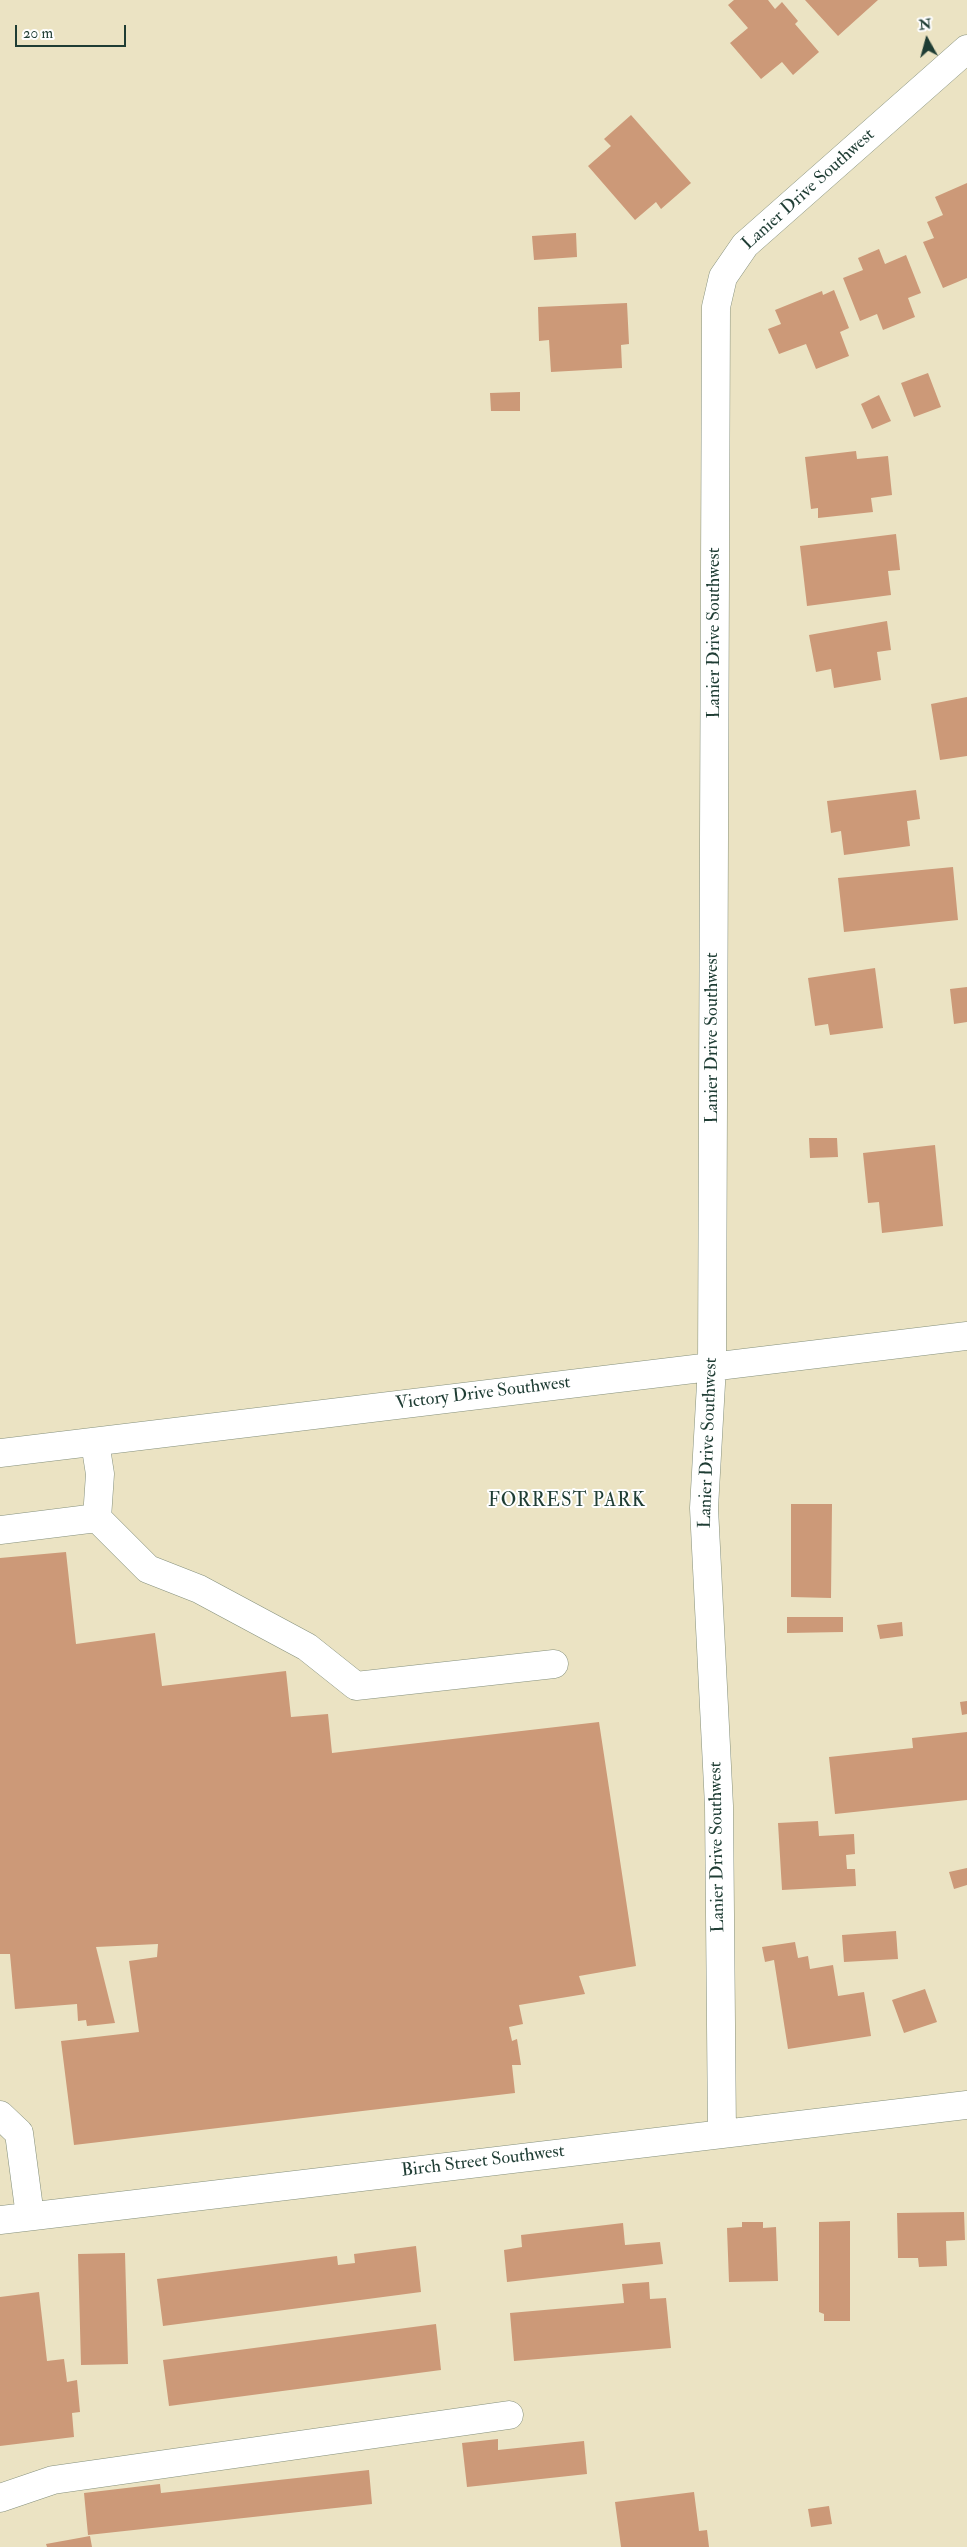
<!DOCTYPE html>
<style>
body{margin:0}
#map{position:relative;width:967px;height:2547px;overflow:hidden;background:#ebe3c3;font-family:"IM FELL Double Pica",serif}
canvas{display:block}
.north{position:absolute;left:902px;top:15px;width:50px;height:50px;-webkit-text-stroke:4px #fff;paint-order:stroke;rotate:353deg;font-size:14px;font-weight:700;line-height:20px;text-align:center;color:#1f3d34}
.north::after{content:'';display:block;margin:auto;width:18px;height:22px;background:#1f3d34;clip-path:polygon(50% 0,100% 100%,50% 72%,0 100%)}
.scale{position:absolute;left:15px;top:25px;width:111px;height:22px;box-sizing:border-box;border:2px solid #1f3d34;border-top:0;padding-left:6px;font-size:15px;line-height:18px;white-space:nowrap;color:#1f3d34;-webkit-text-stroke:4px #fff;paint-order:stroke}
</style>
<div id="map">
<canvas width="967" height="2547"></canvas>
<div class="north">N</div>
<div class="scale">20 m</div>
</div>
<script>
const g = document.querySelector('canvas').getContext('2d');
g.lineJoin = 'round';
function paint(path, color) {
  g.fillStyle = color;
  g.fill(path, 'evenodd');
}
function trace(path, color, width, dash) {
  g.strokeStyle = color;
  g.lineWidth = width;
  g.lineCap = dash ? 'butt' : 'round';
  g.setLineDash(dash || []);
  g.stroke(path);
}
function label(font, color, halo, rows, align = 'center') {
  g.font = font + ' "IM FELL Double Pica",serif';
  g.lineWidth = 4;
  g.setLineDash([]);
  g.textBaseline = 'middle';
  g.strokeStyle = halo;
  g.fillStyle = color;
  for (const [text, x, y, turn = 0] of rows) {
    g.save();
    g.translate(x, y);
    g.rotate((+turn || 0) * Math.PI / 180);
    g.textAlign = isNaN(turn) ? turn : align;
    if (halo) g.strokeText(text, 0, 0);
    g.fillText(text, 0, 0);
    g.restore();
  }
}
paint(new Path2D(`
 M 734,0 L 768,0 L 775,9 L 782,2 L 798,21 L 795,24 L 819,52 L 793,75 L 782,62 L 761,79 L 730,43 L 748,28 L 728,5 Z
 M 805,0 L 878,0 L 838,36 Z
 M 631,115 L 691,183 L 661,209 L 656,202 L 635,220 L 588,166 L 611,146 L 604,139 Z
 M 967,183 L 967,278 L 943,288 L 923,242 L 934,238 L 927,222 L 943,215 L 935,197 Z
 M 576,233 L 577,257 L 534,260 L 532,236 Z
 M 879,249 L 885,264 L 906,255 L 921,293 L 908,298 L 915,317 L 883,330 L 877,314 L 860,321 L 843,278 L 863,270 L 858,258 Z
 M 834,290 L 849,328 L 840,332 L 849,356 L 816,369 L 806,344 L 779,354 L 768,329 L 781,324 L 775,310 L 822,291 L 823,295 Z
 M 627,303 L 629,344 L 621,345 L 622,368 L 551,372 L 549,340 L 539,341 L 538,307 Z
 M 928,373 L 941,407 L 914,417 L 901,383 Z
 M 520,392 L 520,411 L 491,411 L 490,393 Z
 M 879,395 L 891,421 L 872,429 L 861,404 Z
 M 856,451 L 857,459 L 888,456 L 892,495 L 871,498 L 873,512 L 818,518 L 818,508 L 811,509 L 805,457 Z
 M 896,534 L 900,570 L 888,571 L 891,595 L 807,606 L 800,546 Z
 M 887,621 L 891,650 L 877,652 L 881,680 L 834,688 L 831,669 L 816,672 L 809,635 Z
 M 967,697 L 967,756 L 940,760 L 931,704 Z
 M 916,790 L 920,819 L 907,821 L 910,846 L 844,855 L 841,831 L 831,833 L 827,801 Z
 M 953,867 L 958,920 L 844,932 L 838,878 Z
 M 875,968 L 883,1028 L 830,1035 L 828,1024 L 815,1026 L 808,978 Z
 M 967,987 L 967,1022 L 954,1024 L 950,989 Z
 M 809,1138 L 837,1138 L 838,1157 L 810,1158 Z
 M 935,1145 L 943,1226 L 882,1233 L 879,1202 L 868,1203 L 863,1153 Z
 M 791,1504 L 832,1504 L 831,1598 L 791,1597 Z
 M 66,1552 L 76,1644 L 155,1633 L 162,1686 L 286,1671 L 291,1717 L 328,1714 L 332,1753 L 599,1722 L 636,1966 L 579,1976 L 585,1994 L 519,2005 L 523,2024 L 509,2027 L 512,2041 L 517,2039 L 521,2065 L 512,2065 L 515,2093 L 74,2145 L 61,2041 L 139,2032 L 129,1961 L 157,1957 L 158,1944 L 96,1947 L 115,2023 L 87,2026 L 86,2020 L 78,2021 L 77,2004 L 15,2009 L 10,1954 L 0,1954 L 0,1558 Z
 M 787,1617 L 843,1617 L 843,1632 L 787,1633 Z
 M 902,1622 L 903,1636 L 880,1639 L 877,1625 Z
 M 967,1701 L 967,1714 L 962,1715 L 960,1702 Z
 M 967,1732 L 967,1800 L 835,1814 L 829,1757 L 913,1748 L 912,1738 Z
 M 818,1821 L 819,1836 L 854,1834 L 855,1854 L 846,1855 L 847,1869 L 855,1869 L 856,1886 L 782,1890 L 778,1823 Z
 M 967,1868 L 967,1885 L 954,1889 L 949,1872 Z
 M 896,1931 L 898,1959 L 844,1962 L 842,1935 Z
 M 795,1942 L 798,1958 L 808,1956 L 810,1969 L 833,1965 L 838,1996 L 864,1992 L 871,2036 L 788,2049 L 774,1960 L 765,1962 L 762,1947 Z
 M 925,1989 L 937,2022 L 904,2033 L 892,2000 Z
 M 964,2212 L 965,2240 L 946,2241 L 947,2266 L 919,2267 L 918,2258 L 898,2258 L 897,2213 Z
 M 850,2221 L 850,2321 L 824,2321 L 824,2314 L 819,2312 L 819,2222 Z
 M 742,2222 L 763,2222 L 763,2228 L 776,2227 L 778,2281 L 729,2282 L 727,2228 L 742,2227 Z
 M 623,2223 L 625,2245 L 660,2242 L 663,2264 L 507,2282 L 504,2250 L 522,2247 L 521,2235 Z
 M 416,2246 L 421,2292 L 163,2326 L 157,2279 L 337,2256 L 338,2265 L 355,2263 L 354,2254 Z
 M 125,2253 L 128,2364 L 81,2365 L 78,2254 Z
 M 649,2282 L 650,2299 L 666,2298 L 671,2348 L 514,2361 L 510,2313 L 624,2303 L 622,2284 Z
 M 39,2292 L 47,2361 L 64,2359 L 67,2382 L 77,2380 L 80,2412 L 72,2413 L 74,2437 L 0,2446 L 0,2297 Z
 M 436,2324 L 441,2370 L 169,2406 L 163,2360 Z
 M 498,2439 L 498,2450 L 584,2441 L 587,2474 L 467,2487 L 462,2443 Z
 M 369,2470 L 372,2504 L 88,2535 L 84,2493 L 160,2484 L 161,2493 Z
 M 694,2492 L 699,2531 L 707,2530 L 709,2547 L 621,2547 L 615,2502 Z
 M 829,2506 L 832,2524 L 811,2527 L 808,2509 Z
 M 90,2536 L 92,2547 L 47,2547 L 46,2544 Z`), '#cc9978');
const minor = new Path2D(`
 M 95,1442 L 100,1474 L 97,1518 L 148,1569 L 199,1589 L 307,1647 L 356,1686 L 554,1664
 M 0,1453 L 967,1336
 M 0,1530 L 97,1518
 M 0,2115 L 19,2133 L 30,2216
 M 722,2134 L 719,1806 L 704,1508 L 712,1366 L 716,307 L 723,277 L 745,245 L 967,49
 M 0,2220 L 967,2105
 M 0,2498 L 53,2480 L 509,2415`);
trace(minor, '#85907c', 29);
trace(minor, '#fff', 28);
label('18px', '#1f3d34', '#fff', [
 ["Lanier Drive Southwest",809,190,-42],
 ["Lanier Drive Southwest",715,633,-90],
 ["Lanier Drive Southwest",713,1038,-90],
 ["Victory Drive Southwest",483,1394,-7],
 ["Lanier Drive Southwest",709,1443,-88],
 ["Lanier Drive Southwest",718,1847,-91],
 ["Birch Street Southwest",483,2162,-7]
]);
g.letterSpacing = '1px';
label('19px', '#1f3d34', '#fff', [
 ["FORREST PARK",567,1502]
]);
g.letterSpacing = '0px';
</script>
